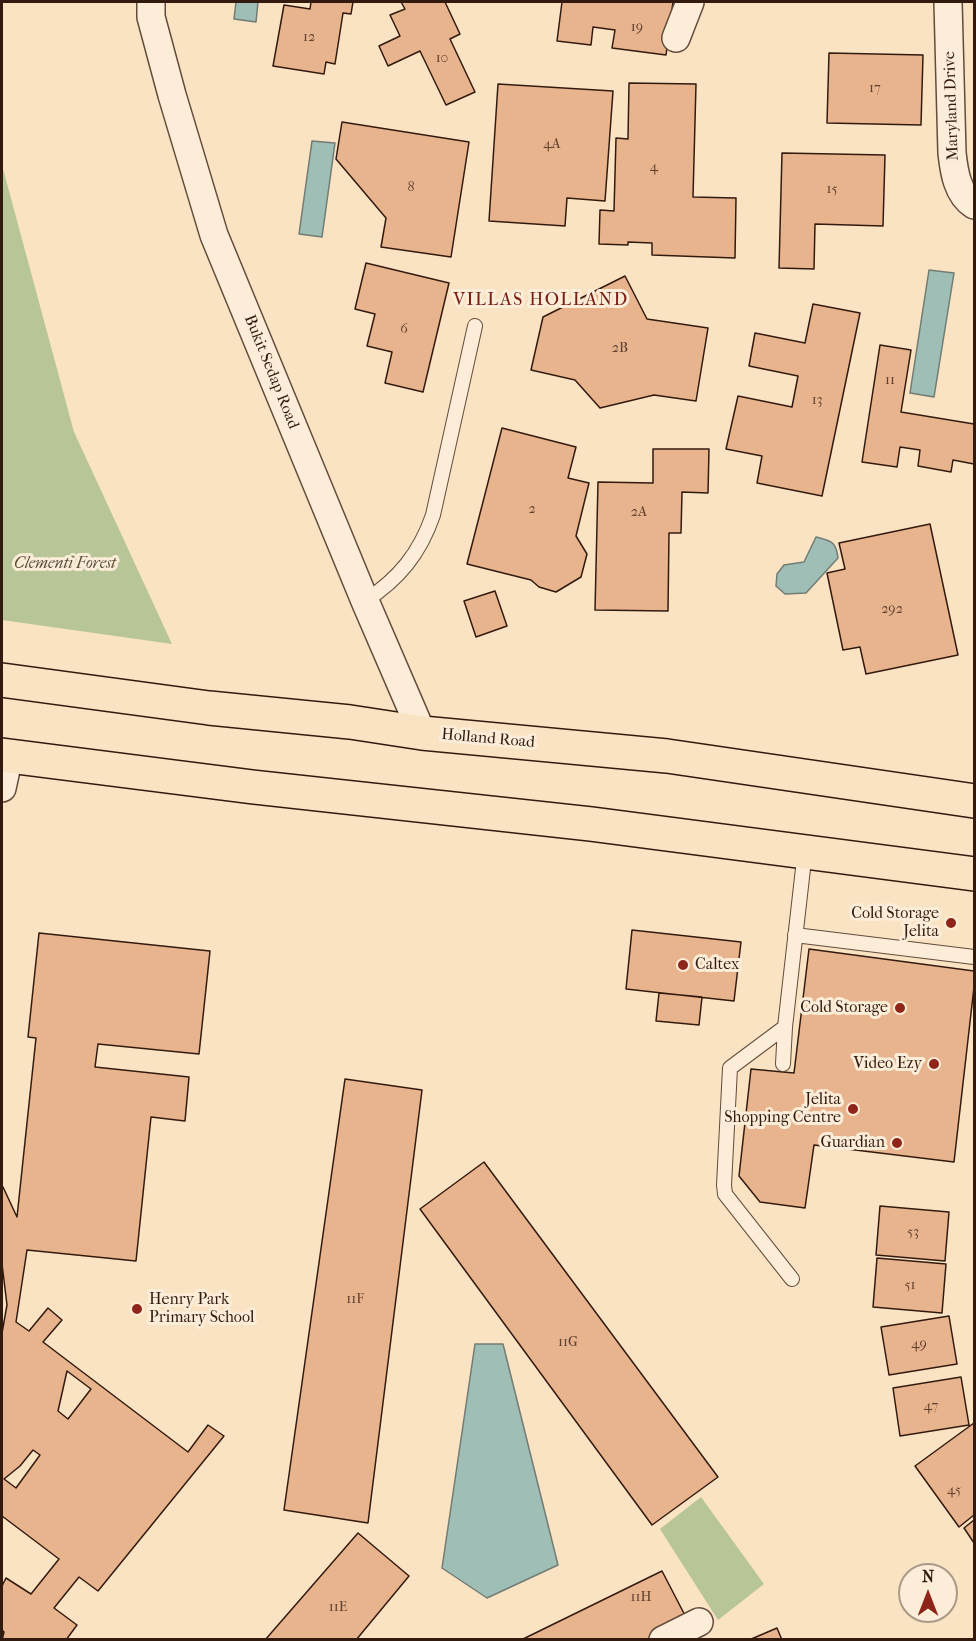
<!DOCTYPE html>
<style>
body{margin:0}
#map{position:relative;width:976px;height:1641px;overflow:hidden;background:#f9e3c3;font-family:"IM FELL French Canon",serif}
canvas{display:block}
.frame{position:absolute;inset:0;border:3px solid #331a0f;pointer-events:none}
.north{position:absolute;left:898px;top:1563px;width:60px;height:60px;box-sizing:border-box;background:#fbedd8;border:2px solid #ab9988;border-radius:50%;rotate:0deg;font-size:16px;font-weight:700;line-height:24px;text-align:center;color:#331a0f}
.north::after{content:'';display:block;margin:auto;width:21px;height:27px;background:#8f2418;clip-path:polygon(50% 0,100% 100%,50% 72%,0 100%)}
</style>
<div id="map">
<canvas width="976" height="1641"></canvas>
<div class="frame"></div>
<div class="north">N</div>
</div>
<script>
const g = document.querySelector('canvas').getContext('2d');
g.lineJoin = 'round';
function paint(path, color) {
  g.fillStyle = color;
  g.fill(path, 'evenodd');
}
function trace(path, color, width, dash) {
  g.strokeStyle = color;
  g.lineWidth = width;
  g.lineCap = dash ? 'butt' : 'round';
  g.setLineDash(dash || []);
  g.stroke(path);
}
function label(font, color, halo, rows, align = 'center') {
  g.font = font + ' "IM FELL French Canon",serif';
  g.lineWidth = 6;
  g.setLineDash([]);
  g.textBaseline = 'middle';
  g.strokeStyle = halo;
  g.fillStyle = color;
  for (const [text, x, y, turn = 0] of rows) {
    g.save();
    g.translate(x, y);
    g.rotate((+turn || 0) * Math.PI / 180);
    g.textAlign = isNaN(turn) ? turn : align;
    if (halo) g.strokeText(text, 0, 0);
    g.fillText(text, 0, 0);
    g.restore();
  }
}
paint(new Path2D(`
 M 2,165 L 74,432 L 172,644 L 2,620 Z
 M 701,1497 L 764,1584 L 718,1620 L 660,1529 Z`), '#b8c599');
const water = new Path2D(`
 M 236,2 L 258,2 L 256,22 L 234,19 Z
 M 312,141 L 335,143 L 322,237 L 299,234 Z
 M 929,270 L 954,273 L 934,397 L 910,393 Z
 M 816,537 C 831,541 836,541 838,558 L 806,593 L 785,594 L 776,586 L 777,574 L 784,565 L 804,562 Z
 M 475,1344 L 503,1344 L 558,1565 L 487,1598 L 442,1568 Z`);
paint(water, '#9ebeb6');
trace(water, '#737c73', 1.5);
const building = new Path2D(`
 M 311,2 L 353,2 L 351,14 L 343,13 L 335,64 L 326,62 L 324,74 L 273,66 L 284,5 L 310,9 Z
 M 401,2 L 445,2 L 460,34 L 450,39 L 475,92 L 446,105 L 420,51 L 388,66 L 379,46 L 400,36 L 390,15 L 405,9 Z
 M 562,2 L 673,2 L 666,55 L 612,48 L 615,30 L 593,27 L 591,45 L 557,41 Z
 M 829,53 L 923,55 L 921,125 L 827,123 Z
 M 629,83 L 696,84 L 693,197 L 736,198 L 735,258 L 652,255 L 652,243 L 628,242 L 628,245 L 599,244 L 600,210 L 614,211 L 616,138 L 628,139 Z
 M 498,84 L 613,91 L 605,201 L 567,198 L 565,226 L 489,221 Z
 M 342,122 L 469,142 L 451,257 L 381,247 L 386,218 L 336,159 Z
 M 782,153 L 885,155 L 883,226 L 815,224 L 814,269 L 779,268 Z
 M 366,263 L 449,283 L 423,392 L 385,383 L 392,352 L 367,346 L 375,314 L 355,309 Z
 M 625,276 L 647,319 L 708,328 L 696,401 L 654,395 L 600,408 L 575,380 L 531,370 L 543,317 Z
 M 813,304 L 860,313 L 822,496 L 757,483 L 762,456 L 726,449 L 738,396 L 792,407 L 798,376 L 749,366 L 755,333 L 805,343 Z
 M 880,345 L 911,350 L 901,412 L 974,424 L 974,464 L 953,460 L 951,472 L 918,466 L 920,450 L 900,447 L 897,467 L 862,462 Z
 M 502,428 L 576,447 L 568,478 L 589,483 L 576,536 L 587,554 L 581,577 L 556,592 L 539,587 L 531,580 L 467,564 Z
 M 653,449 L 709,449 L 708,493 L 682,492 L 681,533 L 669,533 L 668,611 L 595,610 L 598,482 L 653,483 Z
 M 930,524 L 958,655 L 866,674 L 860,647 L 843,650 L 827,573 L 845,569 L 839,543 Z
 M 495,591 L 507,626 L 476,637 L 464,601 Z
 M 632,930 L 741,942 L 734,1001 L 626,989 Z
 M 39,933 L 210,951 L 199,1054 L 98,1044 L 95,1067 L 189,1077 L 185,1121 L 151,1117 L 136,1261 L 27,1250 L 16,1322 L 29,1331 L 48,1308 L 62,1320 L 43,1342 L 188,1452 L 208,1425 L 224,1436 L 98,1591 L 79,1577 L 54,1608 L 77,1625 L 66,1640 L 2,1640 L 4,1632 L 2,1630 L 2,1586 L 6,1578 L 31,1594 L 59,1559 L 2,1516 L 2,1333 L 7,1305 L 2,1264 L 2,1188 L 3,1187 L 17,1217 L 36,1038 L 28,1037 ZM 67,1371 L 91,1389 L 68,1419 L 58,1411 ZM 33,1450 L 40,1455 L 16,1488 L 4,1479 L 20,1466 Z
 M 809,949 L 974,971 L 974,987 L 954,1162 L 814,1145 L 805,1208 L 760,1202 L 739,1176 L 751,1069 L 794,1073 Z
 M 659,993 L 702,997 L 699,1025 L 656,1021 Z
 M 345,1079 L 422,1090 L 368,1523 L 284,1510 Z
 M 484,1162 L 718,1477 L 652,1525 L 420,1209 Z
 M 880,1206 L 949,1212 L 945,1261 L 876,1255 Z
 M 877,1258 L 946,1264 L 942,1313 L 873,1307 Z
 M 949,1316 L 957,1364 L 889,1375 L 881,1327 Z
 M 961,1377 L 969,1425 L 900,1436 L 893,1388 Z
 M 974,1423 L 974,1515 L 959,1527 L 915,1466 Z
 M 974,1520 L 974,1543 L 964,1528 Z
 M 358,1533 L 409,1576 L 356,1640 L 265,1640 Z
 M 662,1571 L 690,1625 L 659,1640 L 521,1640 Z
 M 777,1628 L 782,1640 L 749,1640 Z`);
paint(building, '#e8b48e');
trace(building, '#331a0f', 1.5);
const service = new Path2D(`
 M 365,601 C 399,579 420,553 433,515 L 475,326
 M 795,935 L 974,957
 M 785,1027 L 730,1068 L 724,1185 L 725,1194 L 792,1279
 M 783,1064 L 785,1027 L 805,851`);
const minor = new Path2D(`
 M 151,2 L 151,17 L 172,95 L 214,235 L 365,601 L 422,733
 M 948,2 L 952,153 C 954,171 957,194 974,205
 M 676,38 L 690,2
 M 2,788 L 9,756
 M 663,1640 L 699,1622`);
const primary = new Path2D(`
 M 2,680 L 209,708 L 350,722 L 422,733 L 667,756 L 974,801
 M 2,755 L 253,787 L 591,824 L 974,874`);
trace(service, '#644c3c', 16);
trace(minor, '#644c3c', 30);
trace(primary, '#331a0f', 36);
trace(service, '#fbedd8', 14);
trace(minor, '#fbedd8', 27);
trace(primary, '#f9e3c3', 33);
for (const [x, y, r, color] of [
 [951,923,6,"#8f2418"],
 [683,965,6,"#8f2418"],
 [900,1008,6,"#8f2418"],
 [934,1064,6,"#8f2418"],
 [853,1109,6,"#8f2418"],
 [897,1143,6,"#8f2418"],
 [137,1309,6,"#8f2418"]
]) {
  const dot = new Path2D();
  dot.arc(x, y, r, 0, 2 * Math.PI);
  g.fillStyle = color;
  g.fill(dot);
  trace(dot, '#fbedd8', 2);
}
label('14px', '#60402f', null, [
 ["19",637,28],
 ["12",309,38],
 ["10",442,59],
 ["17",875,89],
 ["4A",552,145],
 ["4",654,168],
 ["8",411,188],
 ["15",832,190],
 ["6",404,330],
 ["2B",620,349],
 ["11",890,381],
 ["13",817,401],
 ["2",532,510],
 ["2A",639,513],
 ["292",892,610],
 ["53",913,1233],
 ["51",910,1286],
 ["11F",355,1300],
 ["11G",568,1343],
 ["49",919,1345],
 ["47",931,1407],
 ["45",954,1491],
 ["11H",641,1598],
 ["11E",338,1608]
]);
label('16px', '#331a0f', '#fbedd8', [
 ["Maryland Drive",952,106,-92],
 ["Bukit Sedap Road",271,372,68],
 ["Holland Road",488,739,5]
]);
label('italic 16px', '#5b4d38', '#fbedd8', [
 ["Clementi Forest",65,564]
]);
label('16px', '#331a0f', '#fbedd8', [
 ["Cold Storage",939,914],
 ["Jelita",939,932],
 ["Caltex",695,965,"left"],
 ["Cold Storage",888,1008],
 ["Video Ezy",922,1064],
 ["Jelita",841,1100],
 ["Shopping Centre",841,1118],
 ["Guardian",885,1143],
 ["Henry Park",149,1300,"left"],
 ["Primary School",149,1318,"left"]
], 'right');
g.letterSpacing = '1.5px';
label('18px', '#7a1f14', '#fbedd8', [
 ["VILLAS HOLLAND",541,301]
]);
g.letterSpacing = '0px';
</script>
